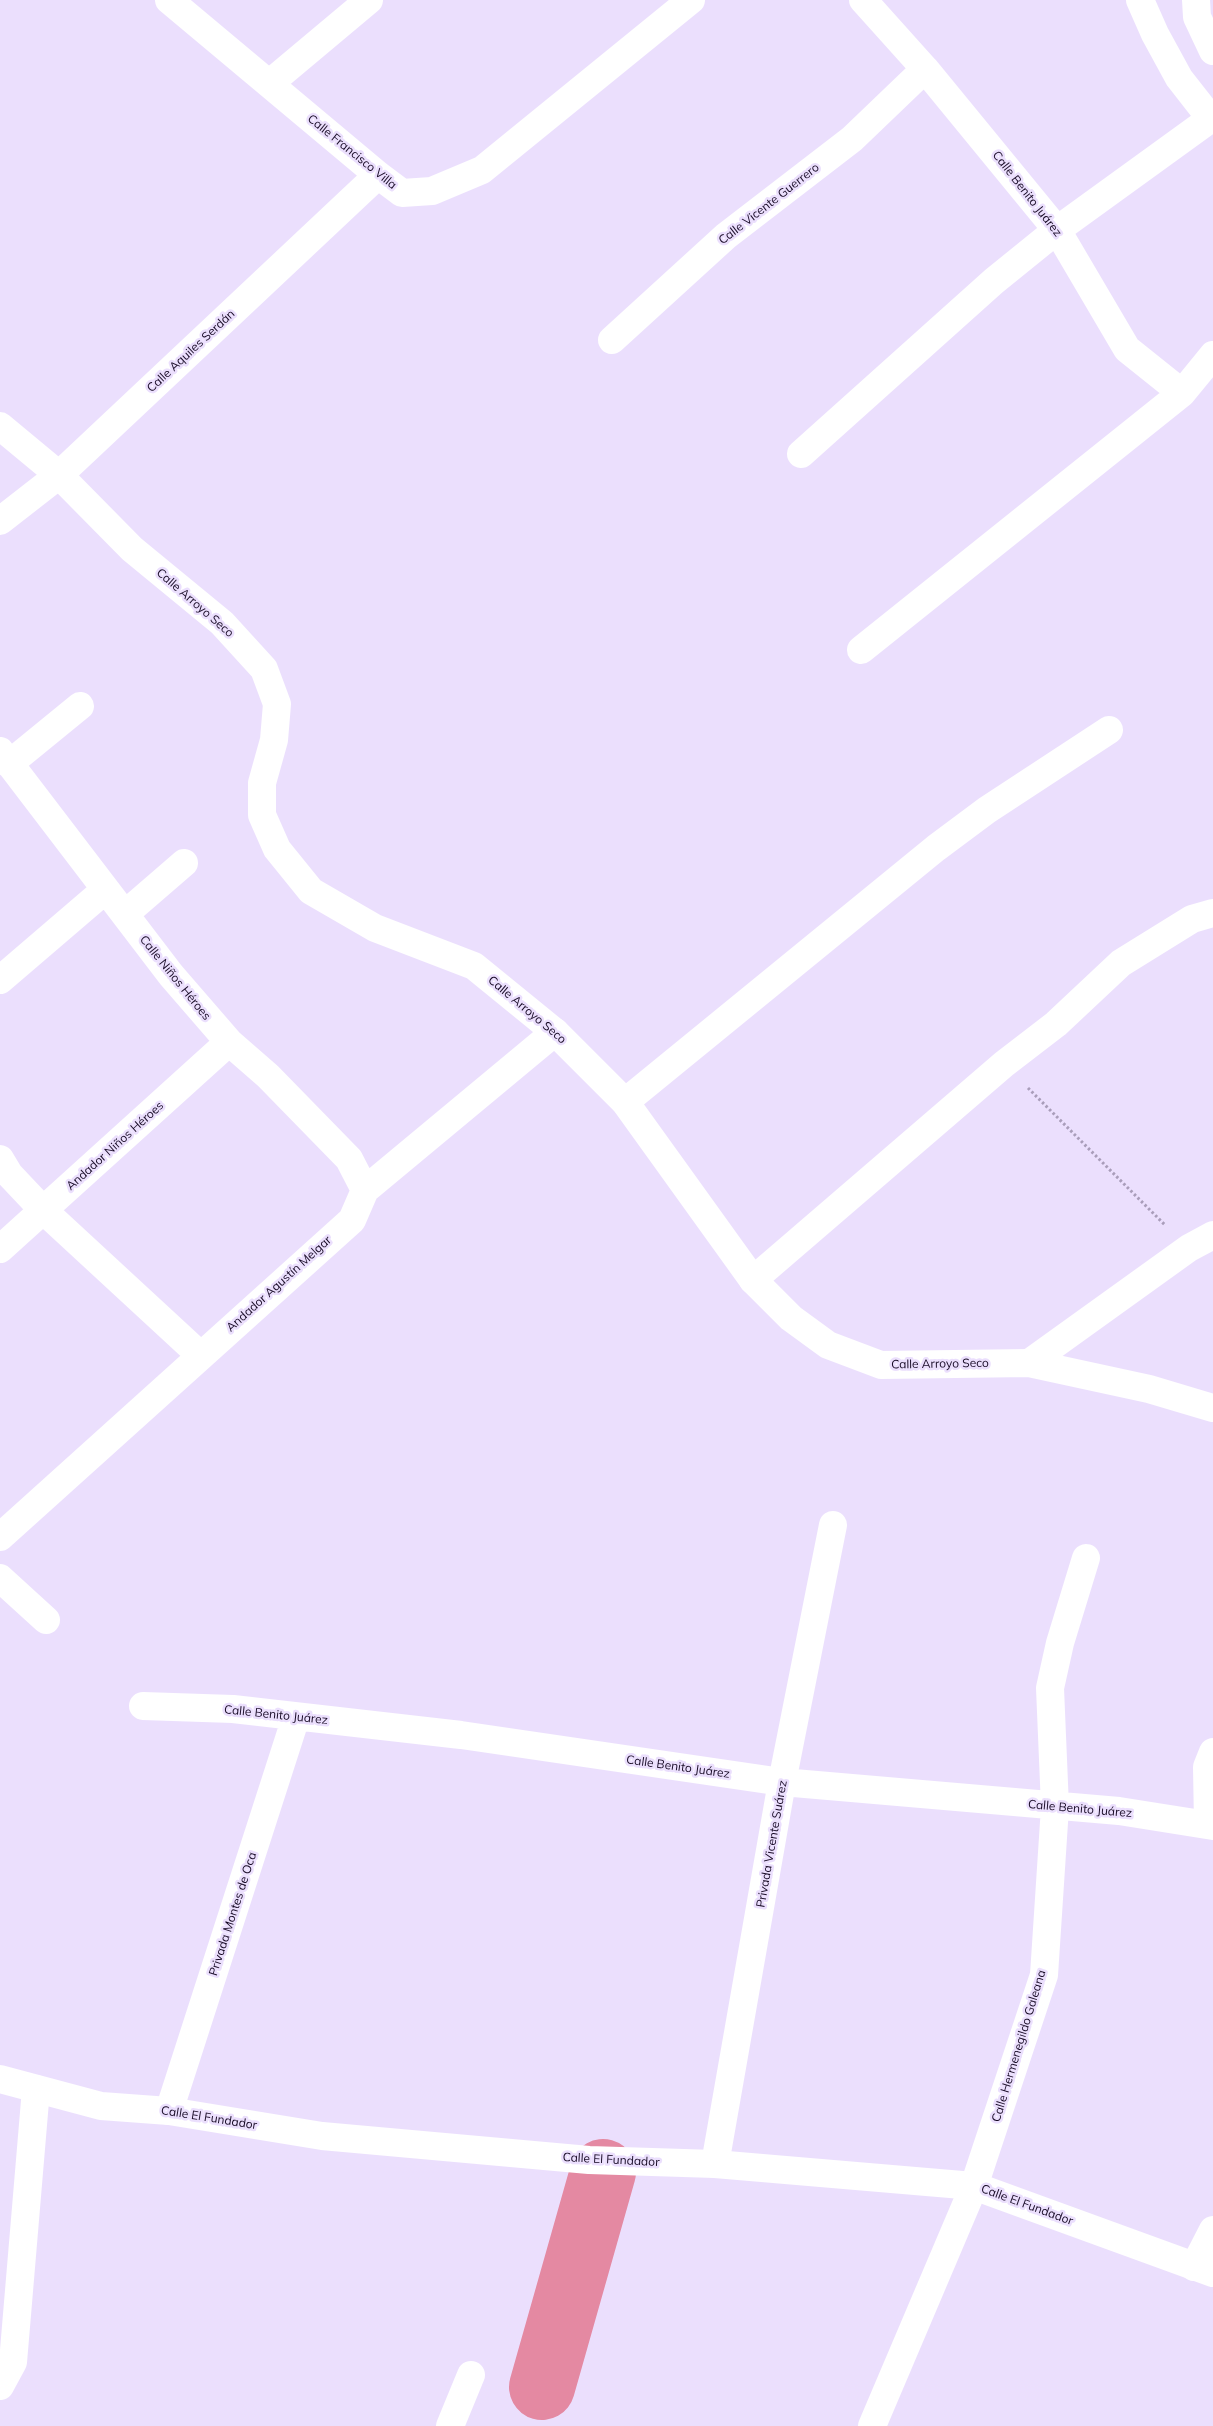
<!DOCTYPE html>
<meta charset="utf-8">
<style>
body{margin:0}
canvas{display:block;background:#ebdffd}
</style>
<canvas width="1213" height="2426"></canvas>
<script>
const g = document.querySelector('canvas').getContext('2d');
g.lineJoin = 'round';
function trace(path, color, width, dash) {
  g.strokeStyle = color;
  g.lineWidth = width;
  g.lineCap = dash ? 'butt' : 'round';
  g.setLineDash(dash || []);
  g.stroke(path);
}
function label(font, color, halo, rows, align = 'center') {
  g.font = font + ' Mulish,sans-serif';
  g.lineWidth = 5;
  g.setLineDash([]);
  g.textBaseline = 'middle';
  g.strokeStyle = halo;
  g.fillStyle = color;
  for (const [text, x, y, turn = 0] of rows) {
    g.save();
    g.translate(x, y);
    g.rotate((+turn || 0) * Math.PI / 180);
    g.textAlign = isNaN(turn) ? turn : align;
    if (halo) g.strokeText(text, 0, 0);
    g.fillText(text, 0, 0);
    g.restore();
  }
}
trace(new Path2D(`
 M 542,2387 L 603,2172`), '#e489a2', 66);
trace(new Path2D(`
 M 1028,1088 L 1165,1225`), '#a99dba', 3, [2.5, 2.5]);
trace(new Path2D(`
 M 169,0 L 378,175 L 402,193 L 432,191 L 482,170 L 691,0
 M 863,0 L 925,69 L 1057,230 L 1127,349 L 1182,393
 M 1140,0 L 1155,34 L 1179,78 L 1211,119
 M 1196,0 L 1197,17 L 1213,51
 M 270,83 L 369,0
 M 612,340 L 726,236 L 852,139 L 925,69
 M 801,454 L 994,281 L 1057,230 L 1213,117
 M 0,521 L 59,475 L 378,175
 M 861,650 L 1182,393 L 1213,355
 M 0,751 L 171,975 L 229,1042 L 268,1076 L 349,1159 L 365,1190
 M 9,764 L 80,706
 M 125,914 L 184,863
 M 0,980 L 105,890
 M 625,1102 L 936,848 L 987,810 L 1109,730
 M 0,1159 L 9,1174 L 43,1210 L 200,1355
 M 0,1249 L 229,1042
 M 753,1280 L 1004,1064 L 1056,1024 L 1121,963 L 1192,919 L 1213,913
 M 1029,1363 L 1189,1248 L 1213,1235
 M 0,1537 L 352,1220 L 365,1190 L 555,1032
 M 0,1578 L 46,1620
 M 143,1706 L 233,1709 L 461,1735 L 782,1782 L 1119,1811 L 1213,1826
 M 1208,1824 L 1207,1767 L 1213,1752
 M 169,2111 L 296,1717
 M 715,2164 L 782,1782 L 833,1525
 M 1194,2267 L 1213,2230
 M 0,2386 L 13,2362 L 36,2089
 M 450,2426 L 471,2375
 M 872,2426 L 974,2186 L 1044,1975 L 1055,1807 L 1050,1688 L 1060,1643 L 1086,1558`), '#fff', 28);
trace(new Path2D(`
 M 0,426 L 59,475 L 132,549 L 222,623 L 264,669 L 277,704 L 274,740 L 262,783 L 262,815 L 277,849 L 311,891 L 375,928 L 474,966 L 555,1032 L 625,1102 L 753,1280 L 791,1318 L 828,1345 L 881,1365 L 1029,1363 L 1149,1389 L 1213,1408
 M 0,2079 L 101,2106 L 169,2111 L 322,2136 L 589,2160 L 715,2164 L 974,2186 L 1213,2273`), '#fff', 28);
label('12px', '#170a25', '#ebdffd', [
 ["Calle Francisco Villa",352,152,39],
 ["Calle Benito Juárez",1027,194,52],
 ["Calle Vicente Guerrero",769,204,-38],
 ["Calle Aquiles Serdán",191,351,-43],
 ["Calle Arroyo Seco",195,603,41],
 ["Calle Niños Héroes",175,978,51],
 ["Calle Arroyo Seco",527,1010,40],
 ["Andador Niños Héroes",115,1146,-42],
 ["Andador Agustín Melgar",279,1284,-42],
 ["Calle Arroyo Seco",940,1364,-1],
 ["Calle Benito Juárez",276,1715,6],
 ["Calle Benito Juárez",678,1767,8],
 ["Calle Benito Juárez",1080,1809,5],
 ["Privada Vicente Suárez",772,1844,-80],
 ["Privada Montes de Oca",233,1914,-72],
 ["Calle Hermenegildo Galeana",1019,2046,-73],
 ["Calle El Fundador",209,2118,9],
 ["Calle El Fundador",611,2160,3],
 ["Calle El Fundador",1027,2205,20]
]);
</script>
